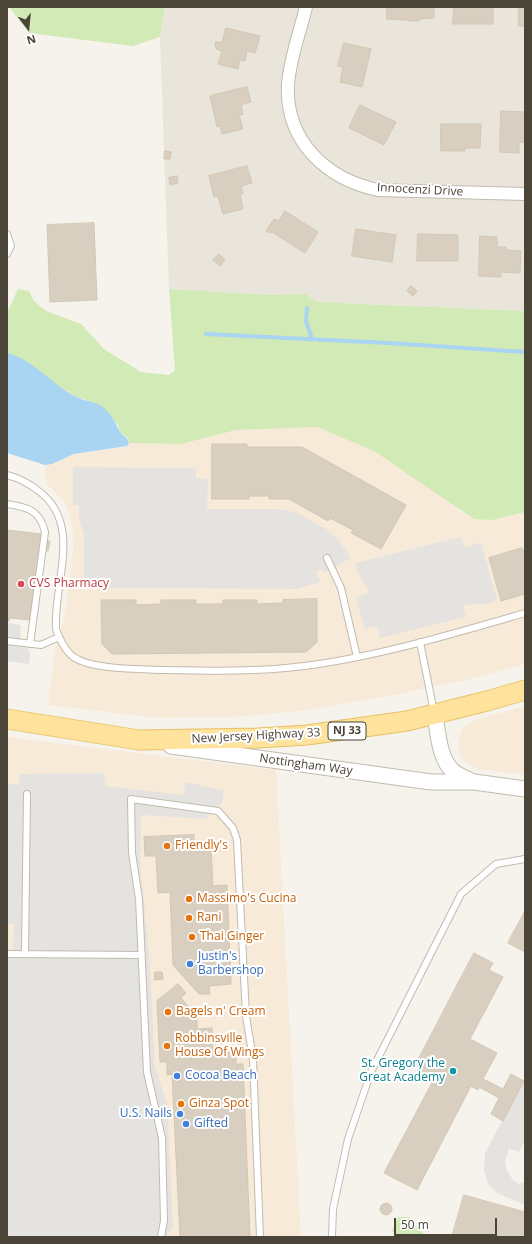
<!DOCTYPE html>
<style>
body{margin:0}
#map{position:relative;width:532px;height:1244px;overflow:hidden;background:#f6f3ec;font-family:"Open Sans",sans-serif}
canvas{display:block}
.frame{position:absolute;inset:0;border:8px solid #4b4439;pointer-events:none}
.north{position:absolute;left:8px;top:8px;width:40px;height:40px;-webkit-text-stroke:3px #fff;paint-order:stroke;rotate:164deg;font-size:11px;font-weight:700;line-height:16px;text-align:center;color:#4b4439}
.north::after{content:'';display:block;margin:auto;width:14px;height:18px;background:#4b4439;clip-path:polygon(50% 0,100% 100%,50% 72%,0 100%)}
.scale{position:absolute;left:394px;top:1218px;width:103px;height:18px;box-sizing:border-box;border:2px solid #4b4439;border-top:0;padding-left:5px;font-size:12px;line-height:14px;white-space:nowrap;color:#4b4439;-webkit-text-stroke:3px #fff;paint-order:stroke}
</style>
<div id="map">
<canvas width="532" height="1244"></canvas>
<div class="frame"></div>
<div class="north">N</div>
<div class="scale">50 m</div>
</div>
<script>
const g = document.querySelector('canvas').getContext('2d');
g.lineJoin = 'round';
function paint(path, color) {
  g.fillStyle = color;
  g.fill(path, 'evenodd');
}
function trace(path, color, width, dash) {
  g.strokeStyle = color;
  g.lineWidth = width;
  g.lineCap = dash ? 'butt' : 'round';
  g.setLineDash(dash || []);
  g.stroke(path);
}
function label(font, color, halo, rows, align = 'center') {
  g.font = font + ' "Open Sans",sans-serif';
  g.lineWidth = 4;
  g.setLineDash([]);
  g.textBaseline = 'middle';
  g.strokeStyle = halo;
  g.fillStyle = color;
  for (const [text, x, y, turn = 0] of rows) {
    g.save();
    g.translate(x, y);
    g.rotate((+turn || 0) * Math.PI / 180);
    g.textAlign = isNaN(turn) ? turn : align;
    if (halo) g.strokeText(text, 0, 0);
    g.fillText(text, 0, 0);
    g.restore();
  }
}
paint(new Path2D(`
 M 165,7 L 525,7 L 525,311 L 317,302 L 306,294 L 272,295 L 169,289 L 160,37 Z`), '#eae5da');
paint(new Path2D(`
 M 317,427 L 374,451 L 444,498 L 464,514 L 492,520 L 525,512 L 525,664 L 471,679 L 384,697 L 302,711 L 232,717 L 159,718 L 48,705 L 55,650 L 64,619 L 69,585 L 74,540 L 70,514 L 63,500 L 46,483 L 45,465 L 52,464 L 74,454 L 119,448 L 127,446 L 129,443 L 181,444 L 236,430 Z
 M 525,706 L 525,775 L 478,769 L 467,763 L 461,757 L 458,747 L 460,735 L 463,728 L 474,720 Z
 M 7,737 L 276,770 L 301,1237 L 7,1237 Z`), '#f7ead8');
paint(new Path2D(`
 M 9,7 L 165,7 L 160,37 L 133,46 L 29,33 Z
 M 18,289 L 29,291 L 34,301 L 46,311 L 81,324 L 104,349 L 141,372 L 169,375 L 175,370 L 169,289 L 272,295 L 306,294 L 317,302 L 525,311 L 525,512 L 492,520 L 474,519 L 374,451 L 317,427 L 236,430 L 181,444 L 129,443 L 128,438 L 120,433 L 118,425 L 98,404 L 77,397 L 49,380 L 27,362 L 7,353 L 7,313 Z
 M 398,1217 L 409,1217 L 426,1237 L 398,1237 L 392,1231 Z`), '#d2eab5');
paint(new Path2D(`
 M 73,467 L 196,468 L 196,478 L 208,479 L 207,509 L 278,509 L 295,512 L 325,528 L 339,541 L 351,558 L 325,572 L 321,570 L 316,572 L 320,582 L 297,589 L 84,588 L 84,535 L 79,518 L 79,505 L 73,505 Z
 M 461,537 L 464,547 L 481,543 L 497,600 L 486,604 L 463,605 L 466,617 L 380,638 L 377,626 L 365,629 L 356,597 L 369,593 L 367,587 L 358,573 L 355,563 Z
 M 7,623 L 21,625 L 20,637 L 30,653 L 29,664 L 7,661 Z
 M 103,773 L 106,786 L 183,795 L 186,782 L 224,791 L 222,803 L 205,819 L 141,815 L 140,865 L 149,952 L 155,1067 L 167,1103 L 173,1226 L 166,1237 L 7,1237 L 7,952 L 13,952 L 14,924 L 7,924 L 7,784 L 18,785 L 20,774 Z
 M 525,1078 L 525,1141 L 519,1152 L 509,1148 L 505,1162 L 507,1171 L 513,1180 L 519,1184 L 525,1182 L 525,1205 L 497,1193 L 488,1184 L 484,1169 L 485,1153 Z`), '#e5e3e0');
paint(new Path2D(`
 M 7,353 C 32,358 53,386 77,397 C 84,401 93,401 100,405 C 111,413 114,420 120,432 C 122,436 128,437 129,443 L 127,446 L 74,454 L 52,464 L 45,465 L 7,453 Z`), '#a9d4f2');
trace(new Path2D(`
 M 307,308 L 306,321 L 312,339
 M 206,334 L 388,343 L 525,352`), '#a9d4f2', 4);
const building = new Path2D(`
 M 387,7 L 434,7 L 434,18 L 419,19 L 419,21 L 408,21 L 407,20 L 387,19 Z
 M 454,7 L 493,7 L 493,24 L 453,24 Z
 M 519,7 L 525,7 L 525,26 L 519,26 Z
 M 226,28 L 260,36 L 255,53 L 247,51 L 245,61 L 240,60 L 238,69 L 218,64 L 222,51 L 216,49 L 215,42 L 222,42 Z
 M 344,43 L 371,49 L 362,87 L 340,82 L 343,67 L 338,66 Z
 M 247,87 L 251,102 L 241,105 L 243,114 L 239,115 L 243,129 L 222,134 L 220,126 L 217,127 L 210,96 Z
 M 360,105 L 396,122 L 384,145 L 349,128 Z
 M 501,111 L 525,112 L 525,143 L 519,142 L 519,153 L 500,152 Z
 M 441,124 L 481,124 L 480,148 L 465,148 L 465,151 L 441,151 Z
 M 165,151 L 171,152 L 170,159 L 164,159 Z
 M 247,166 L 252,183 L 241,186 L 243,194 L 240,194 L 243,209 L 223,214 L 218,196 L 214,197 L 209,176 Z
 M 177,176 L 178,183 L 170,185 L 169,178 Z
 M 285,211 L 318,232 L 305,253 L 272,232 L 270,233 L 266,231 L 274,219 L 279,221 Z
 M 94,223 L 97,300 L 50,302 L 47,225 Z
 M 356,229 L 396,235 L 392,262 L 352,256 Z
 M 418,234 L 458,235 L 458,261 L 417,261 Z
 M 480,236 L 497,237 L 497,247 L 506,247 L 506,250 L 521,251 L 520,273 L 501,272 L 501,277 L 479,276 Z
 M 219,254 L 225,260 L 220,266 L 213,260 Z
 M 411,286 L 417,291 L 413,296 L 407,291 Z
 M 212,444 L 247,444 L 247,447 L 302,447 L 406,505 L 381,549 L 351,533 L 353,530 L 330,518 L 328,521 L 289,499 L 269,499 L 269,496 L 249,496 L 249,499 L 212,499 Z
 M 7,530 L 42,534 L 41,540 L 50,541 L 48,551 L 40,550 L 30,620 L 10,618 L 9,621 L 7,621 Z
 M 522,548 L 525,555 L 525,594 L 501,601 L 489,558 Z
 M 317,599 L 317,642 L 306,652 L 112,654 L 102,644 L 101,600 L 136,600 L 136,605 L 161,604 L 161,600 L 196,600 L 196,604 L 223,604 L 223,600 L 257,600 L 257,604 L 283,603 L 283,600 Z
 M 194,835 L 194,849 L 211,848 L 213,886 L 227,885 L 231,984 L 209,986 L 210,994 L 199,994 L 173,965 L 170,892 L 158,893 L 156,856 L 145,856 L 144,837 Z
 M 525,911 L 525,952 L 508,943 Z
 M 474,953 L 493,963 L 489,970 L 503,977 L 470,1039 L 497,1053 L 483,1079 L 503,1089 L 511,1074 L 524,1081 L 503,1121 L 491,1114 L 499,1098 L 479,1087 L 478,1090 L 471,1086 L 417,1190 L 384,1173 L 434,1079 L 414,1068 Z
 M 155,972 L 162,972 L 163,979 L 155,980 Z
 M 178,984 L 186,993 L 181,998 L 197,1016 L 197,1029 L 212,1028 L 213,1053 L 236,1052 L 236,1064 L 243,1064 L 250,1237 L 180,1237 L 172,1074 L 167,1075 L 167,1062 L 160,1062 L 157,1001 Z
 M 464,1195 L 525,1212 L 525,1237 L 452,1237 Z
 M380 1209a6 6 0 1 1 12 0a6 6 0 1 1-12 0Z`);
paint(building, '#d8cfc1');
trace(building, '#d3c7b4', 1);
const service = new Path2D(`
 M 7,234 L 11,246 L 7,254
 M 7,475 C 19,478 30,484 40,492 C 83,526 53,584 56,629 C 59,638 64,648 71,655 C 87,670 143,669 165,670 C 212,671 258,672 304,666 C 376,657 456,633 525,613
 M 7,504 C 27,507 40,510 45,532 L 30,644
 M 327,558 L 341,588 L 357,657
 M 7,641 L 41,645 L 59,637
 M 420,642 L 434,712
 M 7,954 L 142,955
 M 25,954 L 27,794
 M 161,1237 L 164,1221 L 162,1138 L 147,1072 L 139,899 L 132,853 L 131,799 L 218,811 L 233,828 L 237,840 L 246,1016 L 253,1059 L 260,1237
 M 332,1237 L 333,1209 L 348,1139 L 371,1072 L 461,894 L 496,864 L 525,859`);
const minor = new Path2D(`
 M 306,7 C 300,32 290,58 288,84 C 285,141 326,179 378,190 L 525,194`);
const tertiary = new Path2D(`
 M 435,715 C 438,732 439,760 454,772 C 459,776 466,778 471,781
 M 171,746 L 431,782 L 474,782 L 525,789`);
const primary = new Path2D(`
 M 7,719 L 139,740 L 258,738 L 307,735 L 407,721 L 487,701 L 525,690`);
trace(service, '#c2bbae', 8);
trace(minor, '#c2bbae', 14);
trace(tertiary, '#c2bbae', 17);
trace(primary, '#e6c16a', 21);
trace(service, '#fff', 6);
trace(minor, '#fff', 12);
trace(tertiary, '#fff', 15);
trace(primary, '#ffe39c', 19);
for (const [x, y, r, color] of [
 [21,584,4,"#e0444e"],
 [167,846,4,"#e8710a"],
 [189,899,4,"#e8710a"],
 [189,918,4,"#e8710a"],
 [192,937,4,"#e8710a"],
 [190,964,4,"#3f7fe0"],
 [168,1012,4,"#e8710a"],
 [167,1046,4,"#e8710a"],
 [453,1071,4,"#0f9aa8"],
 [177,1076,4,"#3f7fe0"],
 [181,1104,4,"#e8710a"],
 [180,1114,4,"#3f7fe0"],
 [186,1124,4,"#3f7fe0"]
]) {
  const dot = new Path2D();
  dot.arc(x, y, r, 0, 2 * Math.PI);
  g.fillStyle = color;
  g.fill(dot);
  trace(dot, '#fff', 1.5);
}
for (const [x, y, w] of [
 [347,731,38]
]) {
  const box = new Path2D();
  box.roundRect(x - w / 2, y - 9, w, 18, 3);
  g.fillStyle = '#fff';
  g.fill(box);
  trace(box, '#4b4439', 1);
}
label('bold 11px', '#4b4439', null, [
 ["NJ 33",347,731]
]);
label('12px', '#4b4439', '#fff', [
 ["Innocenzi Drive",420,190,3],
 ["New Jersey Highway 33",256,736,-3],
 ["Nottingham Way",306,765,8]
]);
label('12px', '#be3a42', '#fff', [
 ["CVS Pharmacy",29,584]
], 'left');
label('12px', '#c56008', '#fff', [
 ["Friendly's",175,846],
 ["Massimo's Cucina",197,899],
 ["Rani",197,918],
 ["Thai Ginger",200,937],
 ["Bagels n' Cream",176,1012],
 ["Robbinsville",175,1039],
 ["House Of Wings",175,1053],
 ["Ginza Spot",189,1104]
], 'left');
label('12px', '#366cbe', '#fff', [
 ["Justin's",198,957],
 ["Barbershop",198,971],
 ["Cocoa Beach",185,1076],
 ["U.S. Nails",172,1114,"right"],
 ["Gifted",194,1124]
], 'left');
label('12px', '#0d838f', '#fff', [
 ["St. Gregory the",445,1064],
 ["Great Academy",445,1078]
], 'right');
</script>
